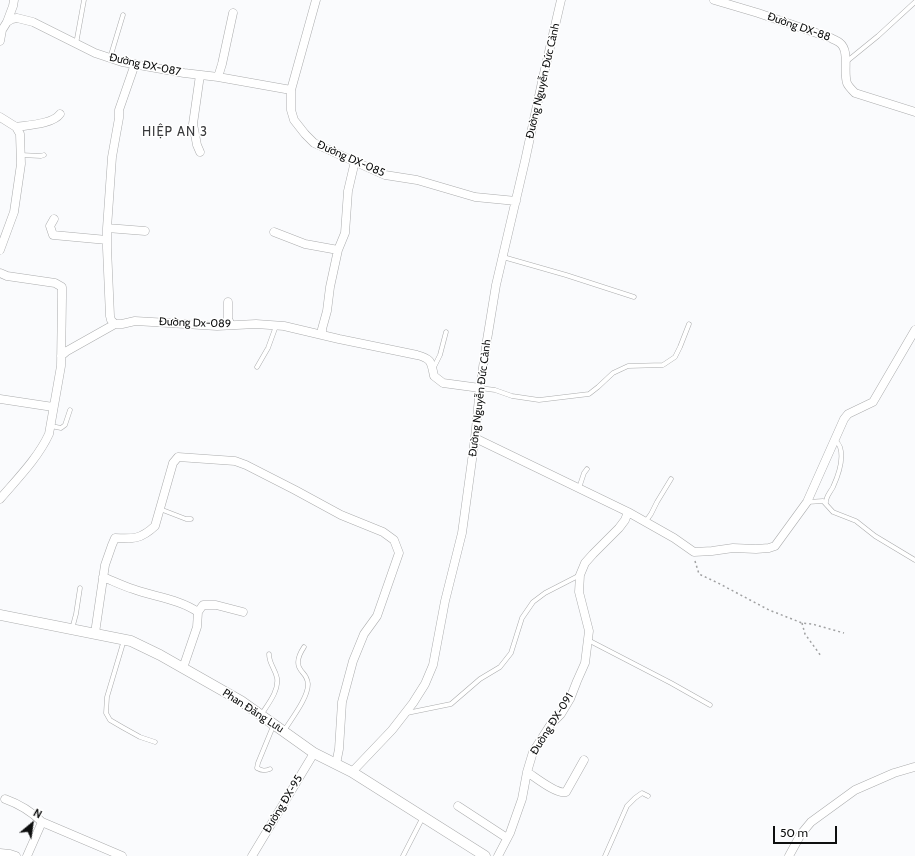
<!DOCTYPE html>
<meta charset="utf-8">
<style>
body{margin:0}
#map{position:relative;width:915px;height:856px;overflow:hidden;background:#fafbfd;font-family:Cabin,sans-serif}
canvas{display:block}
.north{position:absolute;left:12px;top:804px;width:40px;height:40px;-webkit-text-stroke:3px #fff;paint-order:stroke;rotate:29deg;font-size:11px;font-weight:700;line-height:16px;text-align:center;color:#0e0f0f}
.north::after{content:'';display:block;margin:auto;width:14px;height:18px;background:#0e0f0f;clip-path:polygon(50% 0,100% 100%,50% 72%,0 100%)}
.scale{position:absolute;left:773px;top:826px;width:64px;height:18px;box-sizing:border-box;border:2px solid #0e0f0f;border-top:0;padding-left:5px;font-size:12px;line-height:14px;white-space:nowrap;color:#0e0f0f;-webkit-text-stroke:3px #fff;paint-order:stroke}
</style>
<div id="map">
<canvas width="915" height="856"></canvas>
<div class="north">N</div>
<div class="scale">50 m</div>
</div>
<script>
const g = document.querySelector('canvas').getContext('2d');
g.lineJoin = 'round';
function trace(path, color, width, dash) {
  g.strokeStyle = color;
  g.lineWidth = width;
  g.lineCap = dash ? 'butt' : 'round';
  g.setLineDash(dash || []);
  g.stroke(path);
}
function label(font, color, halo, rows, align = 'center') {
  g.font = font + ' Cabin,sans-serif';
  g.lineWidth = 3;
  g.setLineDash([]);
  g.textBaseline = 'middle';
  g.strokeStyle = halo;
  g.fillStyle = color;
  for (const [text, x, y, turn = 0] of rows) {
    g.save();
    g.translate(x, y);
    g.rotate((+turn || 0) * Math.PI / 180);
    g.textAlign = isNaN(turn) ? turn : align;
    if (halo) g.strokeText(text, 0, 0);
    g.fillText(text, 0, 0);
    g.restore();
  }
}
const service = new Path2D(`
 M 76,44 L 84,0
 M 110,58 L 123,15
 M 846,62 L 878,36 L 915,2
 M 21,155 L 41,156 L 44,155
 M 503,257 L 566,275 L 634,297
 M 257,367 L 268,348 L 276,326
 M 433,369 L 440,355 L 446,332
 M 480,388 L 495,390 L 512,396 L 539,400 L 589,394 L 598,387 L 613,373 L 628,366 L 663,365 L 675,357 L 680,347 L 689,324
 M 51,426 L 61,428 L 65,425 L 70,410
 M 579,488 L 584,473 L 587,469
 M 808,502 L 823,501 L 833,512 L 856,521 L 875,536 L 915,560
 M 826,504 C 825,497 830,493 833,487 C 838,476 844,459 840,447 C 839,444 837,442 835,440
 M 160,509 L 186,519 L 191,519
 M 646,521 L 651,514 L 657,502 L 671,479
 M 72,629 L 76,614 L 80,588
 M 124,640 L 107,697 L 106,713 L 110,720 L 122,727 L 140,737 L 155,742
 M 588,640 L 671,683 L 710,705
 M 407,713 L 451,704 L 480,679 L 500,667 L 511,653 L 522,618 L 533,602 L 545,593 L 580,575
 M 261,715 C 268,704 279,691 277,678 C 275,668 269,664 269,654
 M 284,731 C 292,718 308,698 308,684 C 307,674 302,674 299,667 C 296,660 300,653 304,647
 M 270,769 C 265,771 262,771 257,768 L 258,763 L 274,724
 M 403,856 L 423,817
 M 605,856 L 627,806 L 635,798 L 642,793 L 648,796`);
const minor = new Path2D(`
 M 316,0 L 291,90 L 291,110 L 294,120 L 305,134 L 314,143 L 349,159 L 385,175 L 417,180 L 475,197 L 516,201
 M 714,0 L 758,13 L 831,38 C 834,40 838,41 840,43 C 850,51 843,72 847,83 C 848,86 852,90 855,93 L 915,112
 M 7,22 L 12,19 L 17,18 L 33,22 L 95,53 L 122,62 L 184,73 L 218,77 L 291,90
 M 0,41 L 2,30 L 7,22 L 13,6 L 14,0
 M 200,75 L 193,124 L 197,145 L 200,152
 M 218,77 L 222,64 L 233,13
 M 0,117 L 16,127 L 20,134 L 21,164 L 14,212 L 0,250
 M 16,127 C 29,125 53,124 60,114
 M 54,219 L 50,226 L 53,235 L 107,240
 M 107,228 L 145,231
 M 274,232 L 305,244 L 338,250
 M 0,273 L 7,276 L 55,283 L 62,287 L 62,297 L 61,366 L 49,434 C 38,458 17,479 0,499
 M 228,302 L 228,319 L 231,325
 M 115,324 L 111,320 L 110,316 L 107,248 L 107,228 L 112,157 L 119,118 L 119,110 L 135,64
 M 322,335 L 322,329 L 327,311 L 330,287 L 338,250 L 345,233 L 348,191 L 355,161
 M 61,356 L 67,351 L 115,324 L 122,324 L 135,321 L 169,323 L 217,326 L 256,324 L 284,326 L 339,339 L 417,355 C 432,359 431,362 434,376 L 443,383 L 480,388
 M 0,399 L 53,407
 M 475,438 L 628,512 L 674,538 L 694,552 L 712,551 L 733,548 L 756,549 L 769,548 L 775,546 L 807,502 L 844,419 L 848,414 L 873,402 L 915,330
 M 103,577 C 113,581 123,586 133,589 C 155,597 179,599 198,612
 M 95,633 L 105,565 L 112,545 L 115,538 C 134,539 141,539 155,526 L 173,463 L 178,457 L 235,461 L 246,465 L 295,490 L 341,515 L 383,532 L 394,540 L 399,553 L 377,616 L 364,634 L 353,661 L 342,702 L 339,749 L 336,764
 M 183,668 L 197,627 L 198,612 L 203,605 L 216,605 L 243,612
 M 352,772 L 392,730 L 413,703 L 425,684 L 433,665 L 445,601 L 462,533 L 475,438 L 480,388 L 487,340 L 496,285 L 525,161 L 542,82 L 561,0
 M 527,772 C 535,777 557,795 566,792 L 584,760
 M 5,799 C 19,804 31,811 42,822 L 27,856
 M 458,806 L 507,838
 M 42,822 L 122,856
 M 0,853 L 10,854 L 16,856
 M 252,856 L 314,753
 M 498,856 L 510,833 L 522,799 L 527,772 L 533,752 L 551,724 L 561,714 L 570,699 L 577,681 L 585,663 L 589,631 L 579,592 L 580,575 L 585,563 L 593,554 L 619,528 L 625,520 L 628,512
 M 789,856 L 801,834 L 811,822 L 855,790 L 894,773 L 914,767`);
const tertiary = new Path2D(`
 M 0,615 L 131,641 L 160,655 L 241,701 L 314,753 L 352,772 L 485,856`);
trace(service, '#abacad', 5);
trace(minor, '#abacad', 9);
trace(tertiary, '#abacad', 11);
trace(new Path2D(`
 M 695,561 L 699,574 L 718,583 L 769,610 L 802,623 L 812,624 L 844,633
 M 802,623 L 805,634 L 821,656`), '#a0a1a2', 1.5, [2, 3]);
trace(service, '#fff', 4);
trace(minor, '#fff', 8);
trace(tertiary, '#fff', 10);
label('11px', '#0e0f0f', '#fff', [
 ["Đường DX-88",799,27,19],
 ["Đường ĐX-087",145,65,12],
 ["Đường Nguyễn Đức Cảnh",543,81,-77],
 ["Đường DX-085",351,159,24],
 ["Đường Dx-089",195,323,2],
 ["Đường Nguyễn Đức Cảnh",480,398,-83],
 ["Phan Đăng Lưu",253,711,33],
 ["Đường ĐX-091",552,724,-58],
 ["Đường ĐX-95",283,804,-59]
]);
g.letterSpacing = '1px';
label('13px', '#38393b', '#fff', [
 ["HIỆP AN 3",175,132]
]);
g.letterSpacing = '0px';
</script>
